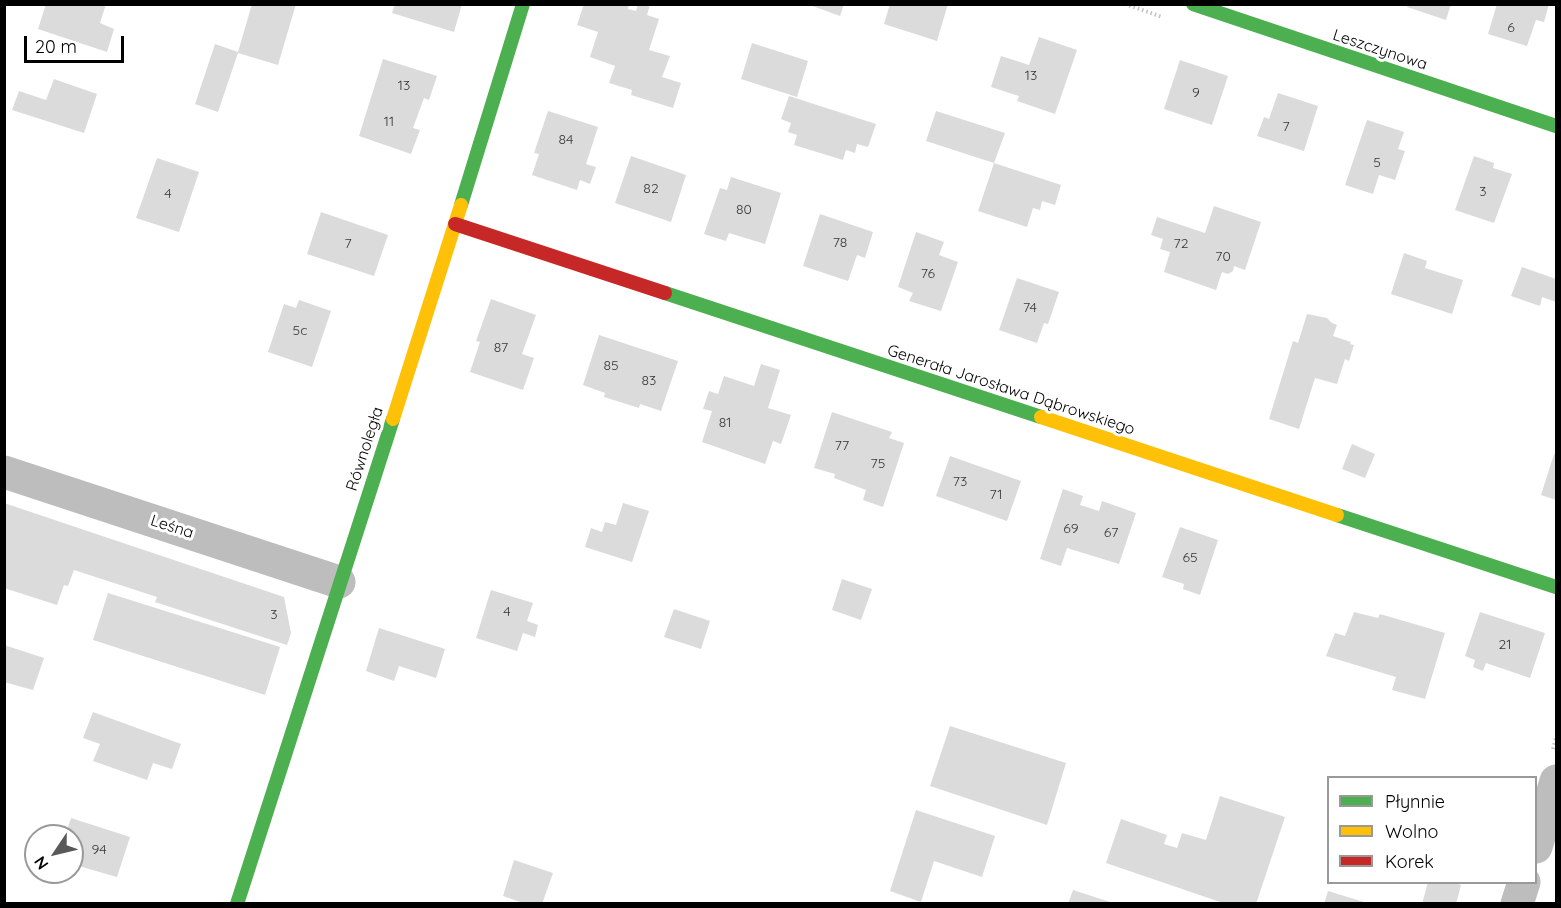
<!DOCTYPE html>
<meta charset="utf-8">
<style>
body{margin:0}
#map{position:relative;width:1561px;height:908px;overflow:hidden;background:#fff;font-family:Quicksand,sans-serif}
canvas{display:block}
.frame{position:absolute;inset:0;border:6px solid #000;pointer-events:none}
.legend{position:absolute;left:1327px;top:776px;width:210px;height:108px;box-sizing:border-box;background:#fff;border:2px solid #999;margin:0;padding:8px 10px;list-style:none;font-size:18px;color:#000}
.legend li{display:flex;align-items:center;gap:12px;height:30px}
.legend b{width:30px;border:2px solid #999}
.north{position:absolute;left:24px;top:824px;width:60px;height:60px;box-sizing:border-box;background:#fff;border:2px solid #999;border-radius:50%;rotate:235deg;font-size:16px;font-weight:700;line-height:24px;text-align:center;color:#000}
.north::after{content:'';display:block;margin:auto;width:21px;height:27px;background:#595959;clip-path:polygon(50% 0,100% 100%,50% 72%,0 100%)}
.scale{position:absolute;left:24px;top:36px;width:100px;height:27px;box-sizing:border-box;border:3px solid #000;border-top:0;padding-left:8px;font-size:18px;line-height:21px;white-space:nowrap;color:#000;-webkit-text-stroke:4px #fff;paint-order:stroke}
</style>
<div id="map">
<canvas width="1561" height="908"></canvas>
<div class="frame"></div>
<ul class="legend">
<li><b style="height:8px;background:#4caf50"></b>Płynnie</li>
<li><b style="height:8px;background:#ffc107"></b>Wolno</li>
<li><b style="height:8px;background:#c62828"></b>Korek</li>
</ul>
<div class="north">N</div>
<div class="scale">20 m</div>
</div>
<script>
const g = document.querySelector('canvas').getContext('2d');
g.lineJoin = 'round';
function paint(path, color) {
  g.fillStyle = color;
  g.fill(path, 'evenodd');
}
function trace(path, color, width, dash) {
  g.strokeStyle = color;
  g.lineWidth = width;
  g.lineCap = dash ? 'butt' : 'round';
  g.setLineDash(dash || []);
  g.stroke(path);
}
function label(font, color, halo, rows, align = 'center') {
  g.font = font + ' Quicksand,sans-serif';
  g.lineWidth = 6;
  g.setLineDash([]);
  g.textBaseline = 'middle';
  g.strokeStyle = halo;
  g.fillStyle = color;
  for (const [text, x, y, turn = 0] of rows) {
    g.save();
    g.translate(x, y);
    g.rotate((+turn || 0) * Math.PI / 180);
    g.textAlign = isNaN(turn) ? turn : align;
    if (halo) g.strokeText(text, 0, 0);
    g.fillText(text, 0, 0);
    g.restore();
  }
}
paint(new Path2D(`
 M 46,4 L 106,4 L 100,23 L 114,29 L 107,52 L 38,29 Z
 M 252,4 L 296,4 L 278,65 L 238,53 L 218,112 L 195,104 L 215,44 L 238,52 Z
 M 395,4 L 462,4 L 454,32 L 392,13 Z
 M 584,4 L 629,4 L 628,9 L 636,11 L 638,4 L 650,5 L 647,15 L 659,19 L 649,50 L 670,56 L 662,77 L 681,83 L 673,108 L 631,95 L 632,90 L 609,83 L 615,66 L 590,57 L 598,32 L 577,25 Z
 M 807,4 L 844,4 L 840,16 Z
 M 890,4 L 948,4 L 937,41 L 884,24 Z
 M 1407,4 L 1451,4 L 1446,20 L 1407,7 Z
 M 1497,4 L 1549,4 L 1544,22 L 1536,20 L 1527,46 L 1488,34 Z
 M 1039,37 L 1077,50 L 1055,114 L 1017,101 L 1019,96 L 991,87 L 1001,56 L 1029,65 Z
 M 752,43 L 808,61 L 797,97 L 741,79 Z
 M 383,59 L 437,76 L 429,100 L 424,98 L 413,128 L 420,130 L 411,154 L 359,136 Z
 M 1180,60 L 1228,76 L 1212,125 L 1164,109 Z
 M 54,79 L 97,94 L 84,133 L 12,110 L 19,91 L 46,100 Z
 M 1278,93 L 1318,106 L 1304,151 L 1257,136 L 1264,117 L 1269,119 Z
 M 789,96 L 876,124 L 868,147 L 857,144 L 855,153 L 846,150 L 843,160 L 794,145 L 797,135 L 788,132 L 791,123 L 781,119 Z
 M 548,111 L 598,127 L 586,164 L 596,167 L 590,184 L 580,180 L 577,190 L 532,175 L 539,154 L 534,153 Z
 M 936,111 L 1005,133 L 994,163 L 926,141 Z
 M 1367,120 L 1404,132 L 1398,149 L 1405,151 L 1395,180 L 1379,175 L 1373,194 L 1345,185 Z
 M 631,156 L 686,175 L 671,222 L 615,203 Z
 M 1474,156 L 1494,163 L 1493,168 L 1512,174 L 1494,223 L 1455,210 Z
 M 157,158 L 199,172 L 179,232 L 136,218 Z
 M 994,163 L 1061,185 L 1055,205 L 1042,201 L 1040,210 L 1033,208 L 1027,227 L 978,211 Z
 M 731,177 L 781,193 L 765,244 L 729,233 L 726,241 L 704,234 L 720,188 L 727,190 Z
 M 1214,206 L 1261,222 L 1245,270 L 1234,266 L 1233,271 L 1228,274 L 1222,272 L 1216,290 L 1164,272 L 1170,252 L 1160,249 L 1163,239 L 1151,235 L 1157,217 L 1205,233 Z
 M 321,212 L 388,235 L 374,276 L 307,254 Z
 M 820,214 L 873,232 L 865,258 L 857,255 L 848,281 L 803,266 Z
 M 916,232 L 944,242 L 939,255 L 958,262 L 941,311 L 909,301 L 913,293 L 898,287 Z
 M 1404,253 L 1427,261 L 1425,268 L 1463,280 L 1452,314 L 1391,294 Z
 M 1522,267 L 1556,279 L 1556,302 L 1542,297 L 1540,306 L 1511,296 Z
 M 1017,278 L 1059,292 L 1048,324 L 1044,323 L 1037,343 L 999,330 Z
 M 491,299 L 536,315 L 522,354 L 534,358 L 523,390 L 470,372 L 480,342 L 476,341 Z
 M 299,300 L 331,311 L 312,367 L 268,352 L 284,304 L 296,308 Z
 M 1307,314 L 1327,318 L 1332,323 L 1337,325 L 1333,336 L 1351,342 L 1350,344 L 1354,345 L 1349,361 L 1345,359 L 1337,384 L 1315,378 L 1299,429 L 1269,419 L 1293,341 L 1298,343 Z
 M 599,335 L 678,361 L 661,411 L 640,404 L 639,408 L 604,397 L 605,393 L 583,385 Z
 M 761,364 L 780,370 L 768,408 L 791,415 L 781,444 L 773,441 L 765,464 L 702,442 L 712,411 L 703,409 L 709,391 L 718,394 L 724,376 L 754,386 Z
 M 832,412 L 892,432 L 889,438 L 904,443 L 883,507 L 863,500 L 866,490 L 834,478 L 835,474 L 814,468 Z
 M 1352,444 L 1375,454 L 1365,478 L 1342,469 Z
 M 1554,454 L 1556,455 L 1556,500 L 1541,495 Z
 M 950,456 L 1021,481 L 1007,521 L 936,496 Z
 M 1063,489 L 1083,496 L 1080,505 L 1099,511 L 1102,501 L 1136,513 L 1119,564 L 1067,548 L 1061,566 L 1040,559 Z
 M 4,503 L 284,597 L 291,633 L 287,645 L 155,602 L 157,597 L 74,570 L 68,586 L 64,585 L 57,605 L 4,588 Z
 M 623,503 L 649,511 L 632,562 L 585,547 L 591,528 L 602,532 L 605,522 L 616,525 Z
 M 1180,527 L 1218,540 L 1200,595 L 1183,589 L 1184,584 L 1162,577 Z
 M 842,579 L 872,589 L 861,620 L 832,610 Z
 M 491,590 L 533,603 L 527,621 L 538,625 L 535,637 L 523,633 L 517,651 L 476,638 Z
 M 108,593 L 280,647 L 265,695 L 93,640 Z
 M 674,609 L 710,621 L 701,649 L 664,637 Z
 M 1354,612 L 1378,618 L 1380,614 L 1445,633 L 1425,699 L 1392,690 L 1396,677 L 1326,656 L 1335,633 L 1345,636 Z
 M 1480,612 L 1545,633 L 1530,678 L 1486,663 L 1483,671 L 1473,667 L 1475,660 L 1465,656 Z
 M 379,628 L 445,649 L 436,678 L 399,666 L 394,681 L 366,671 Z
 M 4,645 L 44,658 L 33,690 L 4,682 Z
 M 93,712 L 181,744 L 172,769 L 153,763 L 147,780 L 93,761 L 100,744 L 83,738 Z
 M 950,726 L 1066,763 L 1047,825 L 930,786 Z
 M 1220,796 L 1285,817 L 1256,904 L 1226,904 L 1106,863 L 1121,819 L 1167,835 L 1164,844 L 1177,848 L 1182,833 L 1206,840 Z
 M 916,810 L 995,836 L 982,877 L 934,861 L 921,902 L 890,891 Z
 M 71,818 L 130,837 L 117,877 L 75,865 L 72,862 L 72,836 L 65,836 Z
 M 514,860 L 553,873 L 542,904 L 526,904 L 503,896 Z
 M 1428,882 L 1453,882 L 1461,885 L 1456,904 L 1422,904 Z
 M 1073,890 L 1113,903 L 1113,904 L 1068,904 Z
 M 1328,891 L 1367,903 L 1367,904 L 1324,904 Z`), '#dbdbdb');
trace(new Path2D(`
 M 1125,4 L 1162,17
 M 1553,749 L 1556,738`), '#c2c2c2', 4, [1.5, 3]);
trace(new Path2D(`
 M 4,472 L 339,582
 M 1536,847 L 1556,781
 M 1517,904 L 1524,882`), '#bdbdbd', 33);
trace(new Path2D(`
 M 1193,4 L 1556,126
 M 461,205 L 523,4
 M 665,293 L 1041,417
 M 1337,515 L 1556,587
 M 237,904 L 393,419`), '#4caf50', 14);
trace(new Path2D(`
 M 1041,417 L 1337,515
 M 393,419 L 461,205`), '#ffc107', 14);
trace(new Path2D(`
 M 455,224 L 665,293`), '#c62828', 14);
label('14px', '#373737', null, [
 ["6",1511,28],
 ["13",1031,76],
 ["13",404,86],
 ["9",1196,93],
 ["11",389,122],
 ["7",1286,127],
 ["84",566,140],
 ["5",1377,163],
 ["82",651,189],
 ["3",1483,192],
 ["4",168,194],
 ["80",744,210],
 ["78",840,243],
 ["7",348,244],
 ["72",1181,244],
 ["70",1223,257],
 ["76",928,274],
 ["74",1030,308],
 ["5c",300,331],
 ["87",501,348],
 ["85",611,366],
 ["83",649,381],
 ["81",725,423],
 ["77",842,446],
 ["75",878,464],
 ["73",960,482],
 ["71",996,495],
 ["69",1071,529],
 ["67",1111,533],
 ["65",1190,558],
 ["4",507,612],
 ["3",274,615],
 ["21",1505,645],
 ["94",99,850]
]);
label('16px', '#000', '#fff', [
 ["Leszczynowa",1380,50,18],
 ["Generała Jarosława Dąbrowskiego",1011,390,18],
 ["Równoległa",365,449,-72],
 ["Leśna",172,527,18]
]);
</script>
